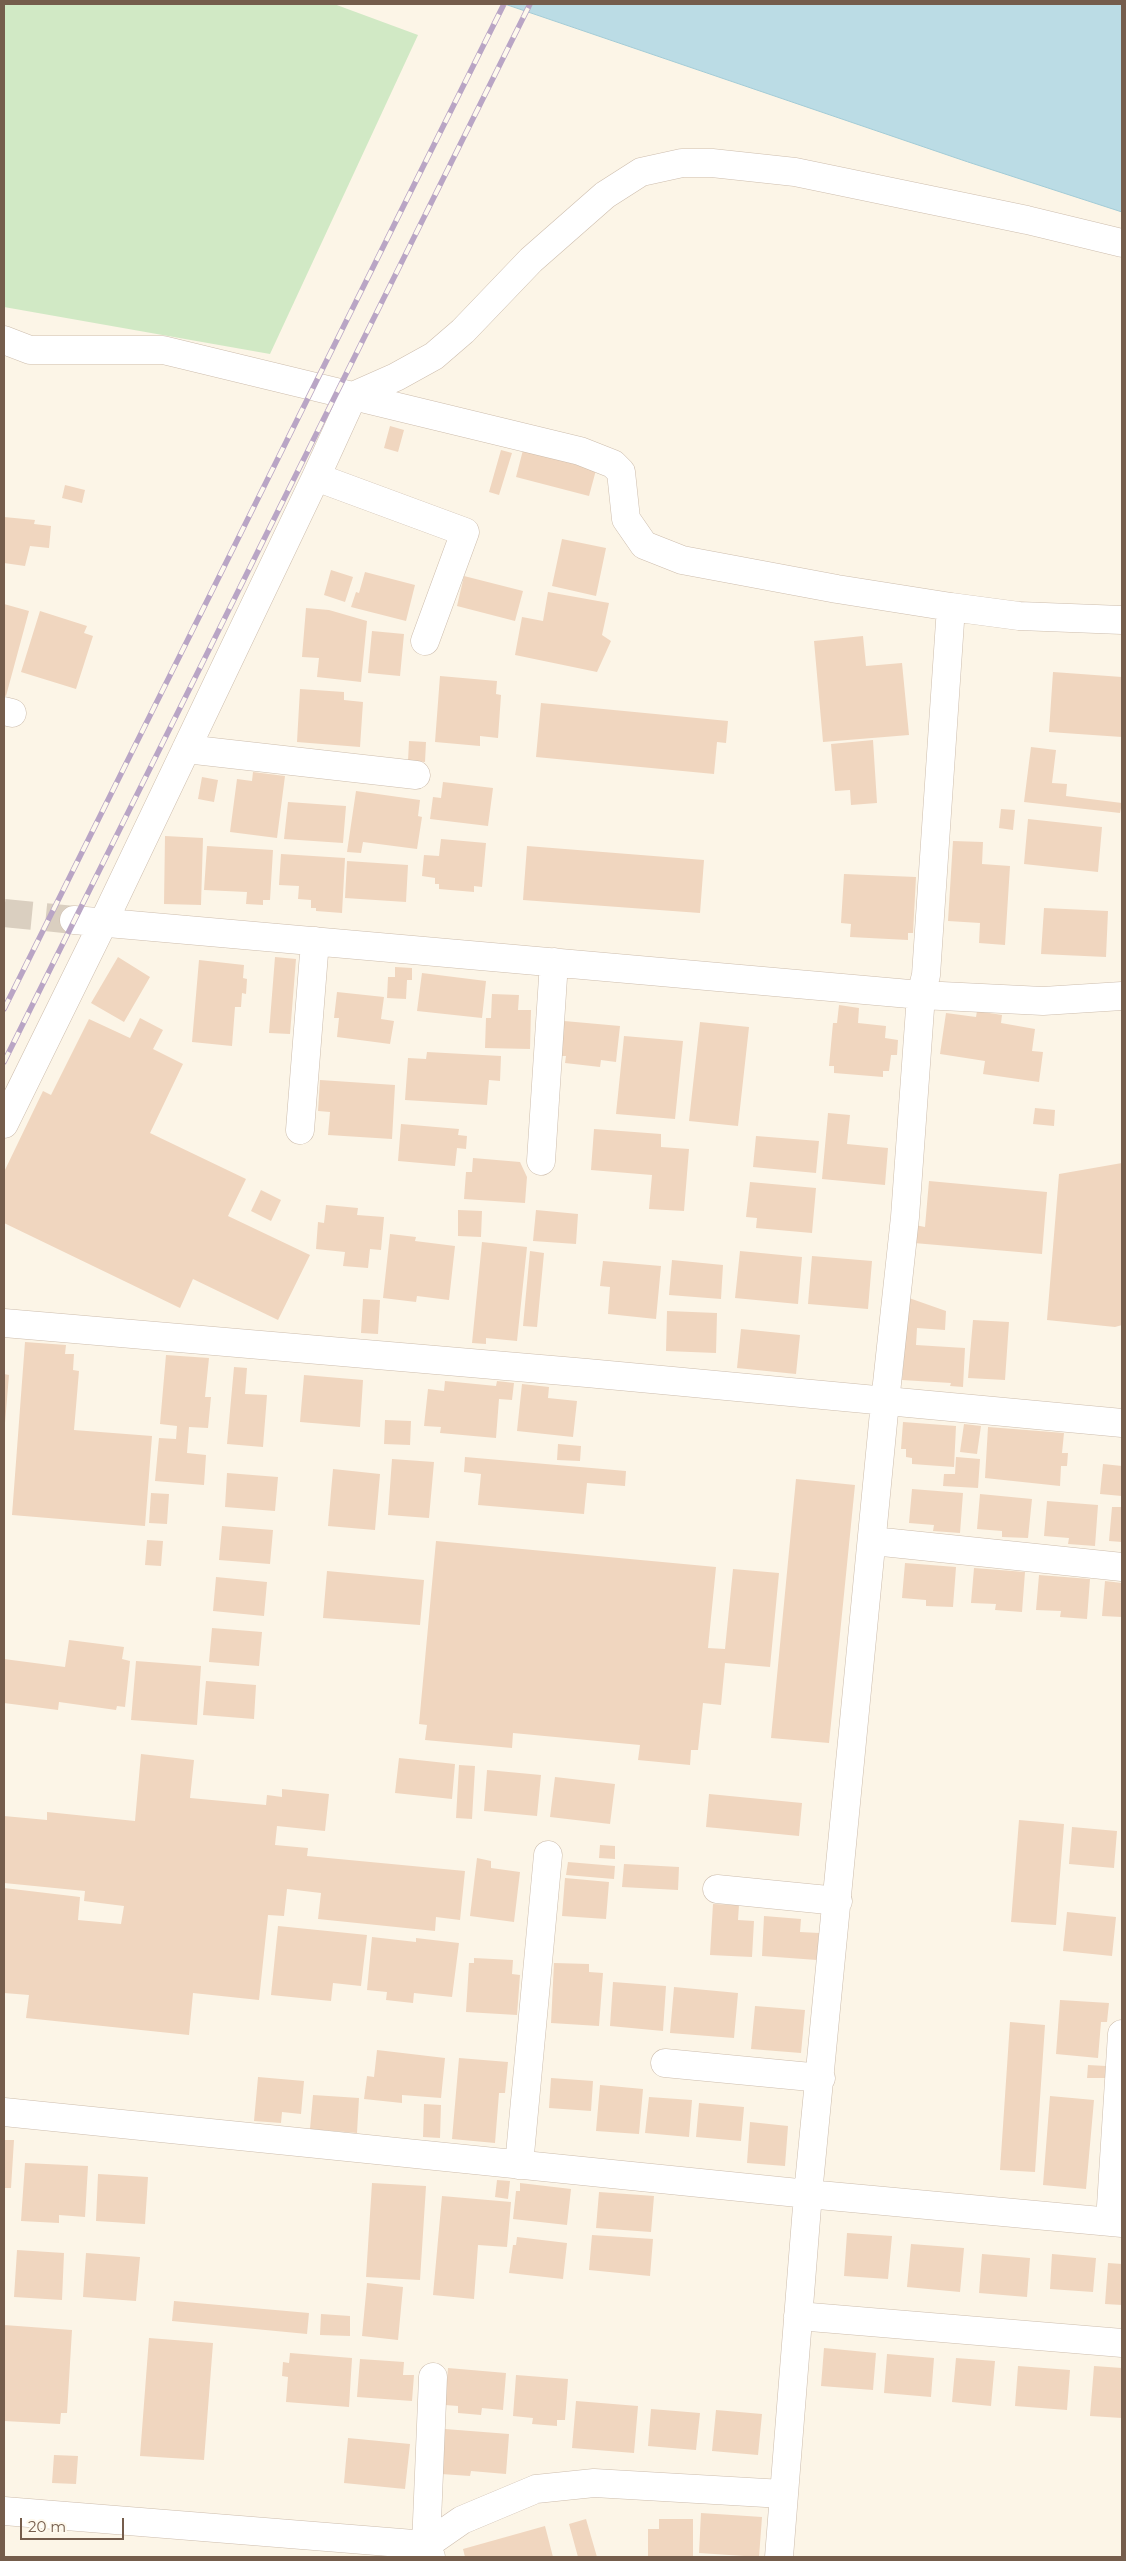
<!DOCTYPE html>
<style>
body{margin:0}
#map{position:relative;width:1126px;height:2561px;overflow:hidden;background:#fcf5e7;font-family:Montserrat,sans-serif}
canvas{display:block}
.frame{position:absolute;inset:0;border:5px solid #755d4c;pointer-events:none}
.scale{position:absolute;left:20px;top:2518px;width:104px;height:22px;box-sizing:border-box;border:2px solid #755d4c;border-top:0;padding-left:6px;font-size:15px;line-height:18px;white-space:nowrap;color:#755d4c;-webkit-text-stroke:4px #fef9ed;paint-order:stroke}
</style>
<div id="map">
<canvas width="1126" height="2561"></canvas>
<div class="frame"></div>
<div class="scale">20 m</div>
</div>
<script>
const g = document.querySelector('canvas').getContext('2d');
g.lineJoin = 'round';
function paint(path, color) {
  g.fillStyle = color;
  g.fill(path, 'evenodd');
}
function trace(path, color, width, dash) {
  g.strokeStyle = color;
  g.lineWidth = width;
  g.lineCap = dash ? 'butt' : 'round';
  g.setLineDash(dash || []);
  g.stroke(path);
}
paint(new Path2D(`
 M 4,4 L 334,4 L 418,35 L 270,354 L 4,307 Z`), '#d1e9c5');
const water = new Path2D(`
 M 505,4 L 1122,4 L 1122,212 L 968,162 Z`);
paint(water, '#bbdce5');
trace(water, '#a2cbd6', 1);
paint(new Path2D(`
 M 390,426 L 404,430 L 398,452 L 384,448 Z
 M 501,450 L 512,453 L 499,495 L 489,492 Z
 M 523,450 L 596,470 L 589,496 L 516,477 Z
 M 65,485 L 85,490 L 82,503 L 62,498 Z
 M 4,517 L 35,520 L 34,524 L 51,526 L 49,548 L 30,546 L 25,566 L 4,563 Z
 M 562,539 L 606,548 L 596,596 L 552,586 Z
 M 331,570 L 353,577 L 345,602 L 324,595 Z
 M 365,572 L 415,585 L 406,621 L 351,607 L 356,592 L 359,593 Z
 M 464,576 L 523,591 L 515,621 L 457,606 Z
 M 548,592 L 609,603 L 602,635 L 611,641 L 597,672 L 515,655 L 522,617 L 543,621 Z
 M 4,604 L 29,611 L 6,696 L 4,695 Z
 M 306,608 L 329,610 L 367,621 L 361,682 L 317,677 L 319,658 L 302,657 Z
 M 40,611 L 87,626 L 84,633 L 93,636 L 76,689 L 21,672 Z
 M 372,631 L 404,634 L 400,676 L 368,673 Z
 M 863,636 L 866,666 L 902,663 L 909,735 L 823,742 L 814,641 Z
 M 1053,672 L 1122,677 L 1122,737 L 1049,732 Z
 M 440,676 L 497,681 L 496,694 L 501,695 L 498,738 L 480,736 L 480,746 L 435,742 Z
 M 300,689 L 344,692 L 344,700 L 363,702 L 360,747 L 297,742 Z
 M 541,703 L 728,721 L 726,743 L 717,742 L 714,774 L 536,757 Z
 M 873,740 L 877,803 L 851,805 L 850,790 L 835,791 L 831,744 Z
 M 409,741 L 426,742 L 425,762 L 408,761 Z
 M 1031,747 L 1056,750 L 1052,783 L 1067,784 L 1066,796 L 1122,803 L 1120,813 L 1024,802 Z
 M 253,772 L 285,776 L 277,838 L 230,832 L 237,779 L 252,781 Z
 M 202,777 L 218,780 L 214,802 L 198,799 Z
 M 443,782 L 493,788 L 488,826 L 430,819 L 433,797 L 441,798 Z
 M 356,791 L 420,800 L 418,816 L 422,817 L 417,849 L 363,842 L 361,853 L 347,852 Z
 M 288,802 L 346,806 L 343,843 L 284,839 Z
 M 1001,809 L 1015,810 L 1013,830 L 999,828 Z
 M 1028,819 L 1102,827 L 1098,872 L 1024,864 Z
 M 165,836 L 203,838 L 201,905 L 164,904 Z
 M 441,839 L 486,843 L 482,887 L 474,886 L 474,892 L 439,889 L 439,884 L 435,884 L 435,878 L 422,876 L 424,855 L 439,856 Z
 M 953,841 L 983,842 L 982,864 L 1010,866 L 1005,945 L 979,943 L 980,923 L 948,921 Z
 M 207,846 L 273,850 L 270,900 L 263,900 L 263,905 L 246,904 L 247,892 L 204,890 Z
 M 527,846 L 704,860 L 700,913 L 523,900 Z
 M 281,854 L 345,858 L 342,913 L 316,911 L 316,908 L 311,908 L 311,900 L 298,899 L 299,886 L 279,885 Z
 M 347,861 L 408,865 L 406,902 L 345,898 Z
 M 844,874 L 916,877 L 913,933 L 908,933 L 908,940 L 850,937 L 851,924 L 841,923 Z
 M 1044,908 L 1108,911 L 1106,957 L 1041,954 Z
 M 118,957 L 150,977 L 124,1022 L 91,1003 Z
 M 275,957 L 296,959 L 290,1034 L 269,1033 Z
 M 199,960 L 244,965 L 243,978 L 247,979 L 246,994 L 242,993 L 241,1007 L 235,1007 L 232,1046 L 192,1042 Z
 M 395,967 L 412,968 L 412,980 L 407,980 L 406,999 L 387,998 L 388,977 L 395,977 Z
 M 422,973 L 486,981 L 482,1018 L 417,1011 Z
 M 337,992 L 384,997 L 381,1019 L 394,1021 L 390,1044 L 337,1037 L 339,1018 L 334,1018 Z
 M 492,994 L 519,995 L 518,1010 L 531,1010 L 530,1049 L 485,1048 L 486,1018 L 491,1018 Z
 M 839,1005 L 859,1008 L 858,1023 L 886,1026 L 885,1038 L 898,1040 L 897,1055 L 891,1055 L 889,1071 L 883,1071 L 883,1077 L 834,1073 L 834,1066 L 829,1066 L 833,1023 L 837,1023 Z
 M 977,1011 L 1002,1015 L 1001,1023 L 1035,1029 L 1032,1051 L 1043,1052 L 1039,1082 L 983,1074 L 985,1061 L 940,1054 L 946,1013 L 976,1017 Z
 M 140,1018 L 163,1030 L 153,1049 L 183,1064 L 150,1133 L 246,1179 L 228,1216 L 310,1255 L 278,1320 L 193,1279 L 180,1308 L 4,1223 L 4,1172 L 43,1091 L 51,1095 L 89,1019 L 130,1038 Z
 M 564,1021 L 620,1026 L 616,1062 L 601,1060 L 600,1067 L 565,1063 L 566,1056 L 560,1056 Z
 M 700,1022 L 749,1027 L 738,1126 L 689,1121 Z
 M 624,1036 L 683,1041 L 675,1119 L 616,1114 Z
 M 427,1052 L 501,1056 L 500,1081 L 489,1080 L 487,1105 L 405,1100 L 408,1058 L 426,1059 Z
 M 320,1080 L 395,1085 L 392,1139 L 328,1135 L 330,1112 L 318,1111 Z
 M 1035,1108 L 1055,1110 L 1054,1126 L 1033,1124 Z
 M 828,1113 L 850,1115 L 847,1144 L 888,1148 L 885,1185 L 822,1179 Z
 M 401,1124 L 459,1129 L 458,1135 L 467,1136 L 466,1149 L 457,1148 L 455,1166 L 398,1161 Z
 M 594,1129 L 661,1134 L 661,1147 L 689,1149 L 684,1211 L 649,1209 L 652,1175 L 591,1170 Z
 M 756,1136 L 819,1141 L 816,1173 L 753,1167 Z
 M 473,1158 L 520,1162 L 527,1177 L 525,1203 L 464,1199 L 466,1172 L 472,1172 Z
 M 1122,1163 L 1122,1325 L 1115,1327 L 1047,1320 L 1059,1174 Z
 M 929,1181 L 1047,1192 L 1042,1254 L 914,1243 L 915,1225 L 925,1227 Z
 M 750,1182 L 816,1188 L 812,1233 L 756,1228 L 757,1218 L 746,1217 Z
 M 261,1190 L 281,1200 L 271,1221 L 251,1211 Z
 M 326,1205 L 358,1208 L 357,1215 L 384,1217 L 381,1250 L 370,1249 L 368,1268 L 343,1266 L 345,1252 L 316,1249 L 318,1222 L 324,1223 Z
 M 458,1210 L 482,1211 L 481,1237 L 458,1236 Z
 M 536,1210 L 578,1214 L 576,1244 L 533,1241 Z
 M 390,1234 L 416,1237 L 415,1241 L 455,1246 L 449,1300 L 417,1296 L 416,1302 L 383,1298 Z
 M 482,1242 L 527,1247 L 517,1341 L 486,1338 L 486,1344 L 472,1343 Z
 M 530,1251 L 544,1253 L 537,1327 L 523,1326 Z
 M 740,1251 L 802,1257 L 798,1304 L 735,1298 Z
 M 812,1256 L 872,1261 L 868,1309 L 808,1304 Z
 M 672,1260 L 723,1265 L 721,1299 L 669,1295 Z
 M 603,1261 L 661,1266 L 656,1319 L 608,1314 L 610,1287 L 600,1286 Z
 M 909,1298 L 946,1311 L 945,1330 L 917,1328 L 916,1345 L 965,1348 L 963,1387 L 950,1386 L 951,1383 L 902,1380 Z
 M 363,1299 L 380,1300 L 378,1334 L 361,1333 Z
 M 667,1311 L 717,1313 L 716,1353 L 666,1351 Z
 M 973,1320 L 1009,1322 L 1005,1380 L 968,1378 Z
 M 741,1329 L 800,1335 L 796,1374 L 737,1368 Z
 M 25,1342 L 66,1345 L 65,1354 L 74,1354 L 73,1370 L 79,1371 L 74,1430 L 152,1436 L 145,1526 L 12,1515 Z
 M 166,1355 L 209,1358 L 205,1397 L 211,1397 L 208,1428 L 189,1427 L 187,1453 L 206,1455 L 204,1485 L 155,1481 L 159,1438 L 176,1439 L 177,1426 L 160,1424 Z
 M 234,1367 L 247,1368 L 245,1394 L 267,1395 L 263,1447 L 227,1444 Z
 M 4,1374 L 9,1375 L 5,1423 L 4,1423 Z
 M 304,1375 L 363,1380 L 360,1427 L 300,1422 Z
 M 445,1381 L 496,1386 L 497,1381 L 514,1383 L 512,1400 L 499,1399 L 496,1438 L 440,1433 L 441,1427 L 424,1426 L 428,1389 L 444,1391 Z
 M 522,1384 L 549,1387 L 548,1398 L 577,1401 L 573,1437 L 517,1431 Z
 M 385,1420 L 411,1421 L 410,1445 L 384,1444 Z
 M 903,1422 L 956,1426 L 954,1467 L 912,1464 L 912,1458 L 906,1457 L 906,1449 L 901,1449 Z
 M 964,1424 L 981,1426 L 977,1454 L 960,1452 Z
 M 988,1427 L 1064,1433 L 1062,1453 L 1068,1453 L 1067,1466 L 1061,1466 L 1060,1486 L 985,1478 Z
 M 558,1444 L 581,1446 L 580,1461 L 557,1460 Z
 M 465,1457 L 626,1471 L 625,1486 L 587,1483 L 584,1514 L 478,1505 L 481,1474 L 464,1472 Z
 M 956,1457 L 980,1459 L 978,1488 L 943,1486 L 944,1474 L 955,1474 Z
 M 392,1459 L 434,1462 L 429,1518 L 388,1515 Z
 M 1103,1464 L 1122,1466 L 1122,1496 L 1100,1494 Z
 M 333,1469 L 380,1474 L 375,1530 L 328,1526 Z
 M 227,1473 L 278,1477 L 275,1511 L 225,1507 Z
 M 796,1479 L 855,1485 L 829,1743 L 771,1738 Z
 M 912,1489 L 963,1493 L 960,1533 L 933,1531 L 934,1525 L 909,1523 Z
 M 151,1493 L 169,1494 L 167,1524 L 149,1523 Z
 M 980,1494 L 1032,1499 L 1028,1538 L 1002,1537 L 1002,1531 L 977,1529 Z
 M 1047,1501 L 1098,1505 L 1095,1546 L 1068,1544 L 1069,1538 L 1044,1536 Z
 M 1112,1507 L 1122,1507 L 1122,1542 L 1109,1541 Z
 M 222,1526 L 273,1530 L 270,1564 L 219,1560 Z
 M 147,1540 L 163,1541 L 161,1566 L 145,1565 Z
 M 436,1541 L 716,1567 L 708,1648 L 725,1649 L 733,1569 L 779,1573 L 770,1667 L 725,1663 L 721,1705 L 703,1703 L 698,1750 L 691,1750 L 690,1765 L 638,1760 L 640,1745 L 513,1733 L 512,1748 L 425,1740 L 427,1725 L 419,1724 Z
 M 905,1563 L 956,1567 L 953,1607 L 926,1606 L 926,1600 L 902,1598 Z
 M 974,1568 L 1025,1572 L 1022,1612 L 995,1610 L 996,1604 L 971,1603 Z
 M 327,1571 L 424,1580 L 420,1625 L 323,1618 Z
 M 1039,1575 L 1090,1579 L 1087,1619 L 1060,1617 L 1061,1611 L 1036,1610 Z
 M 216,1577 L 267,1582 L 264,1616 L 213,1611 Z
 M 1105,1581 L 1122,1583 L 1122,1617 L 1102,1616 Z
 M 212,1628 L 262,1632 L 259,1666 L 209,1662 Z
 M 69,1640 L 124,1647 L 122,1659 L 130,1661 L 125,1707 L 117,1706 L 116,1710 L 59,1702 L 58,1710 L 4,1703 L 4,1659 L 65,1667 Z
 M 136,1661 L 201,1666 L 197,1725 L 131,1720 Z
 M 206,1681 L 256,1685 L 254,1719 L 203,1715 Z
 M 141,1754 L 194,1760 L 190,1798 L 266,1805 L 267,1795 L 282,1797 L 282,1789 L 329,1794 L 325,1831 L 277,1826 L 275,1845 L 308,1848 L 307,1856 L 465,1871 L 460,1920 L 436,1917 L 435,1931 L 318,1919 L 321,1893 L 287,1889 L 284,1916 L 268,1915 L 259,2000 L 193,1993 L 189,2035 L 26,2018 L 29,1995 L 4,1993 L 4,1888 L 80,1897 L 78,1920 L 121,1924 L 124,1906 L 84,1901 L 85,1891 L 4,1883 L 4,1816 L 47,1820 L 47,1812 L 135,1821 Z
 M 399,1758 L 455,1764 L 452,1799 L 395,1793 Z
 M 459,1765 L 475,1766 L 472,1819 L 456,1818 Z
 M 487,1770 L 541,1775 L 537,1816 L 484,1811 Z
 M 555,1777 L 615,1784 L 610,1824 L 550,1817 Z
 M 709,1794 L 802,1803 L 799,1836 L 706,1827 Z
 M 1019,1820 L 1064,1824 L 1056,1925 L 1011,1922 Z
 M 1072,1827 L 1117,1831 L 1114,1868 L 1069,1864 Z
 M 600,1845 L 615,1846 L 615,1859 L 599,1858 Z
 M 477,1858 L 491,1861 L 491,1868 L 520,1872 L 514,1922 L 470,1916 Z
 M 568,1862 L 615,1866 L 614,1879 L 566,1875 Z
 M 624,1864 L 679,1867 L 678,1890 L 622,1887 Z
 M 565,1878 L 609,1882 L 606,1919 L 562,1916 Z
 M 713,1904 L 739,1905 L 738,1920 L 754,1921 L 752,1957 L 710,1955 Z
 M 1067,1912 L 1116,1917 L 1112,1956 L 1063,1951 Z
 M 764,1916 L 801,1919 L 800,1932 L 819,1933 L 817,1960 L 762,1956 Z
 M 278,1926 L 367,1935 L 361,1986 L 333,1983 L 331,2001 L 271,1995 Z
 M 372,1937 L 416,1942 L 416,1938 L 459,1943 L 452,1997 L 414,1993 L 413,2003 L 386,2000 L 387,1992 L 367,1990 Z
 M 474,1958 L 513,1960 L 512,1974 L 520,1975 L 517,2015 L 466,2012 L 469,1963 L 474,1963 Z
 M 554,1963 L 589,1964 L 589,1972 L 603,1973 L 599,2026 L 551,2023 Z
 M 613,1982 L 666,1986 L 663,2031 L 610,2026 Z
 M 674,1987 L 738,1993 L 734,2038 L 670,2033 Z
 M 1060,2000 L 1109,2003 L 1107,2022 L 1101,2022 L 1098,2058 L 1056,2054 Z
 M 755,2006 L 805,2010 L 801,2053 L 751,2049 Z
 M 1010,2022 L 1045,2025 L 1035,2172 L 1000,2170 Z
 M 377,2050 L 445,2058 L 441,2098 L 402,2095 L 402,2103 L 364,2099 L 367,2076 L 374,2077 Z
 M 459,2058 L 508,2062 L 505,2093 L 499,2093 L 495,2143 L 452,2139 Z
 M 1088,2065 L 1106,2066 L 1106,2078 L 1087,2078 Z
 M 258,2077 L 304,2081 L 301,2114 L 282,2112 L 281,2123 L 254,2121 Z
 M 551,2078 L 593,2081 L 591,2111 L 549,2108 Z
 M 600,2085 L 643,2089 L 639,2134 L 596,2131 Z
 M 313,2095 L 359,2098 L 357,2133 L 310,2129 Z
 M 1050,2096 L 1094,2100 L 1086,2189 L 1043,2185 Z
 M 649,2097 L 692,2100 L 689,2137 L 645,2133 Z
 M 699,2103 L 744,2107 L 741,2141 L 696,2137 Z
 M 424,2104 L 441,2105 L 440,2138 L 423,2137 Z
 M 750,2122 L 788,2126 L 785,2166 L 747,2163 Z
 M 4,2140 L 14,2140 L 11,2188 L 4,2188 Z
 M 25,2163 L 88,2166 L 85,2217 L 59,2215 L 59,2223 L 21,2221 Z
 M 98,2174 L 148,2177 L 145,2224 L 96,2221 Z
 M 497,2180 L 510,2181 L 508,2199 L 495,2197 Z
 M 372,2183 L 426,2186 L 420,2280 L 366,2277 Z
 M 520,2183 L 571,2189 L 567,2225 L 513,2219 L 516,2191 L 520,2191 Z
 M 599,2192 L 654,2196 L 651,2232 L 596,2228 Z
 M 442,2196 L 511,2202 L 507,2247 L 478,2245 L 474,2299 L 433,2295 Z
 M 847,2233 L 892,2236 L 888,2279 L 844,2276 Z
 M 592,2235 L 653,2239 L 650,2276 L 589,2270 Z
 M 517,2237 L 567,2243 L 563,2279 L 509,2273 L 513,2245 L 516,2245 Z
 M 911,2244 L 964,2248 L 960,2292 L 907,2287 Z
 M 17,2250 L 64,2253 L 62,2300 L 14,2297 Z
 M 86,2253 L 140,2257 L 136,2301 L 83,2297 Z
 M 982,2254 L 1030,2258 L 1027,2297 L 979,2293 Z
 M 1052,2254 L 1096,2258 L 1093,2292 L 1050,2289 Z
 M 1108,2263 L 1122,2264 L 1122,2305 L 1105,2304 Z
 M 367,2283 L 403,2287 L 398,2340 L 362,2336 Z
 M 174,2301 L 309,2313 L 307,2334 L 172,2321 Z
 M 321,2314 L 350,2316 L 350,2336 L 320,2335 Z
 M 4,2325 L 72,2330 L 67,2413 L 61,2413 L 60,2424 L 4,2421 Z
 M 149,2338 L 213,2343 L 204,2460 L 140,2456 Z
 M 824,2348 L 876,2353 L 873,2390 L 821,2386 Z
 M 290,2353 L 352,2358 L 349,2407 L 286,2402 L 288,2377 L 282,2376 L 283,2362 L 289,2363 Z
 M 887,2354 L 934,2358 L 931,2397 L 884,2393 Z
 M 956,2358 L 995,2361 L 991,2406 L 952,2402 Z
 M 360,2359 L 404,2362 L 403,2375 L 414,2375 L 412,2401 L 357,2397 Z
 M 1018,2366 L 1070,2370 L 1067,2410 L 1015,2406 Z
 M 1094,2366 L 1122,2368 L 1122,2418 L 1090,2416 Z
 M 448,2368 L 506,2373 L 503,2410 L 482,2408 L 481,2415 L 458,2413 L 458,2406 L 445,2405 Z
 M 516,2375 L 568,2379 L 565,2420 L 557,2420 L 557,2426 L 532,2424 L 533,2418 L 513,2416 Z
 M 576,2401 L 638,2406 L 634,2453 L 572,2448 Z
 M 651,2409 L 700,2413 L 696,2450 L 648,2446 Z
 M 716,2410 L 762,2414 L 758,2455 L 712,2451 Z
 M 445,2429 L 509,2434 L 506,2474 L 471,2471 L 470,2476 L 441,2474 Z
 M 348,2438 L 410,2444 L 405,2489 L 344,2483 Z
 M 54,2455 L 78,2456 L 76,2484 L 52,2483 Z
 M 701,2513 L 762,2517 L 759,2557 L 699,2553 Z
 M 586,2519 L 597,2557 L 578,2557 L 569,2524 Z
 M 659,2519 L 693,2519 L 693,2557 L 648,2557 L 648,2529 L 659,2529 Z
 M 545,2526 L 553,2557 L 465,2557 L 463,2549 Z`), '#f0d6bf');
trace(new Path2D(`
 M 4,913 L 74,920`), '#dacfc0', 28, [28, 14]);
const minor = new Path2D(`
 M 4,340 L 30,350 L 163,350 L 580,451 L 613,464 L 621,472 L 626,519 L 644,545 L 682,560 L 837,589 L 951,607 L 1019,616 L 1122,620
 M 316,477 L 465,532 L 425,641
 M 4,711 L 12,713
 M 186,749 L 416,775
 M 74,920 L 921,995 L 1043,1001 L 1122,996
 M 4,1124 L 103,923 L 316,477 L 353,396 L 396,377 L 434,356 L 463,331 L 531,260 L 605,195 L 641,172 L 682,163 L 712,163 L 795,172 L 1027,220 L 1122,243
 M 300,1130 L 315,941
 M 541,1161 L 554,962
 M 4,1323 L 587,1373 L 1122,1423
 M 873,1541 L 1122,1567
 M 717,1889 L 838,1901
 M 665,2063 L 821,2078
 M 4,2112 L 808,2194 L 1122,2223
 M 519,2165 L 548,1855
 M 1110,2222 L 1122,2034
 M 798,2316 L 1122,2343
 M 4,2511 L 426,2545 L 431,2557
 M 426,2545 L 462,2520 L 536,2489 L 594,2483 L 783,2494
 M 426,2545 L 433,2377
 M 779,2557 L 808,2194 L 885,1402 L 905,1217 L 921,995 L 926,975 L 951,607`);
trace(minor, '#cdbdad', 29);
trace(minor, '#fff', 28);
const rail = new Path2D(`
 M 4,1009 L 504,4
 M 4,1062 L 530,4`);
trace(rail, '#b9a5c5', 5.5);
trace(rail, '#fef9ed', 4, [11]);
</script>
